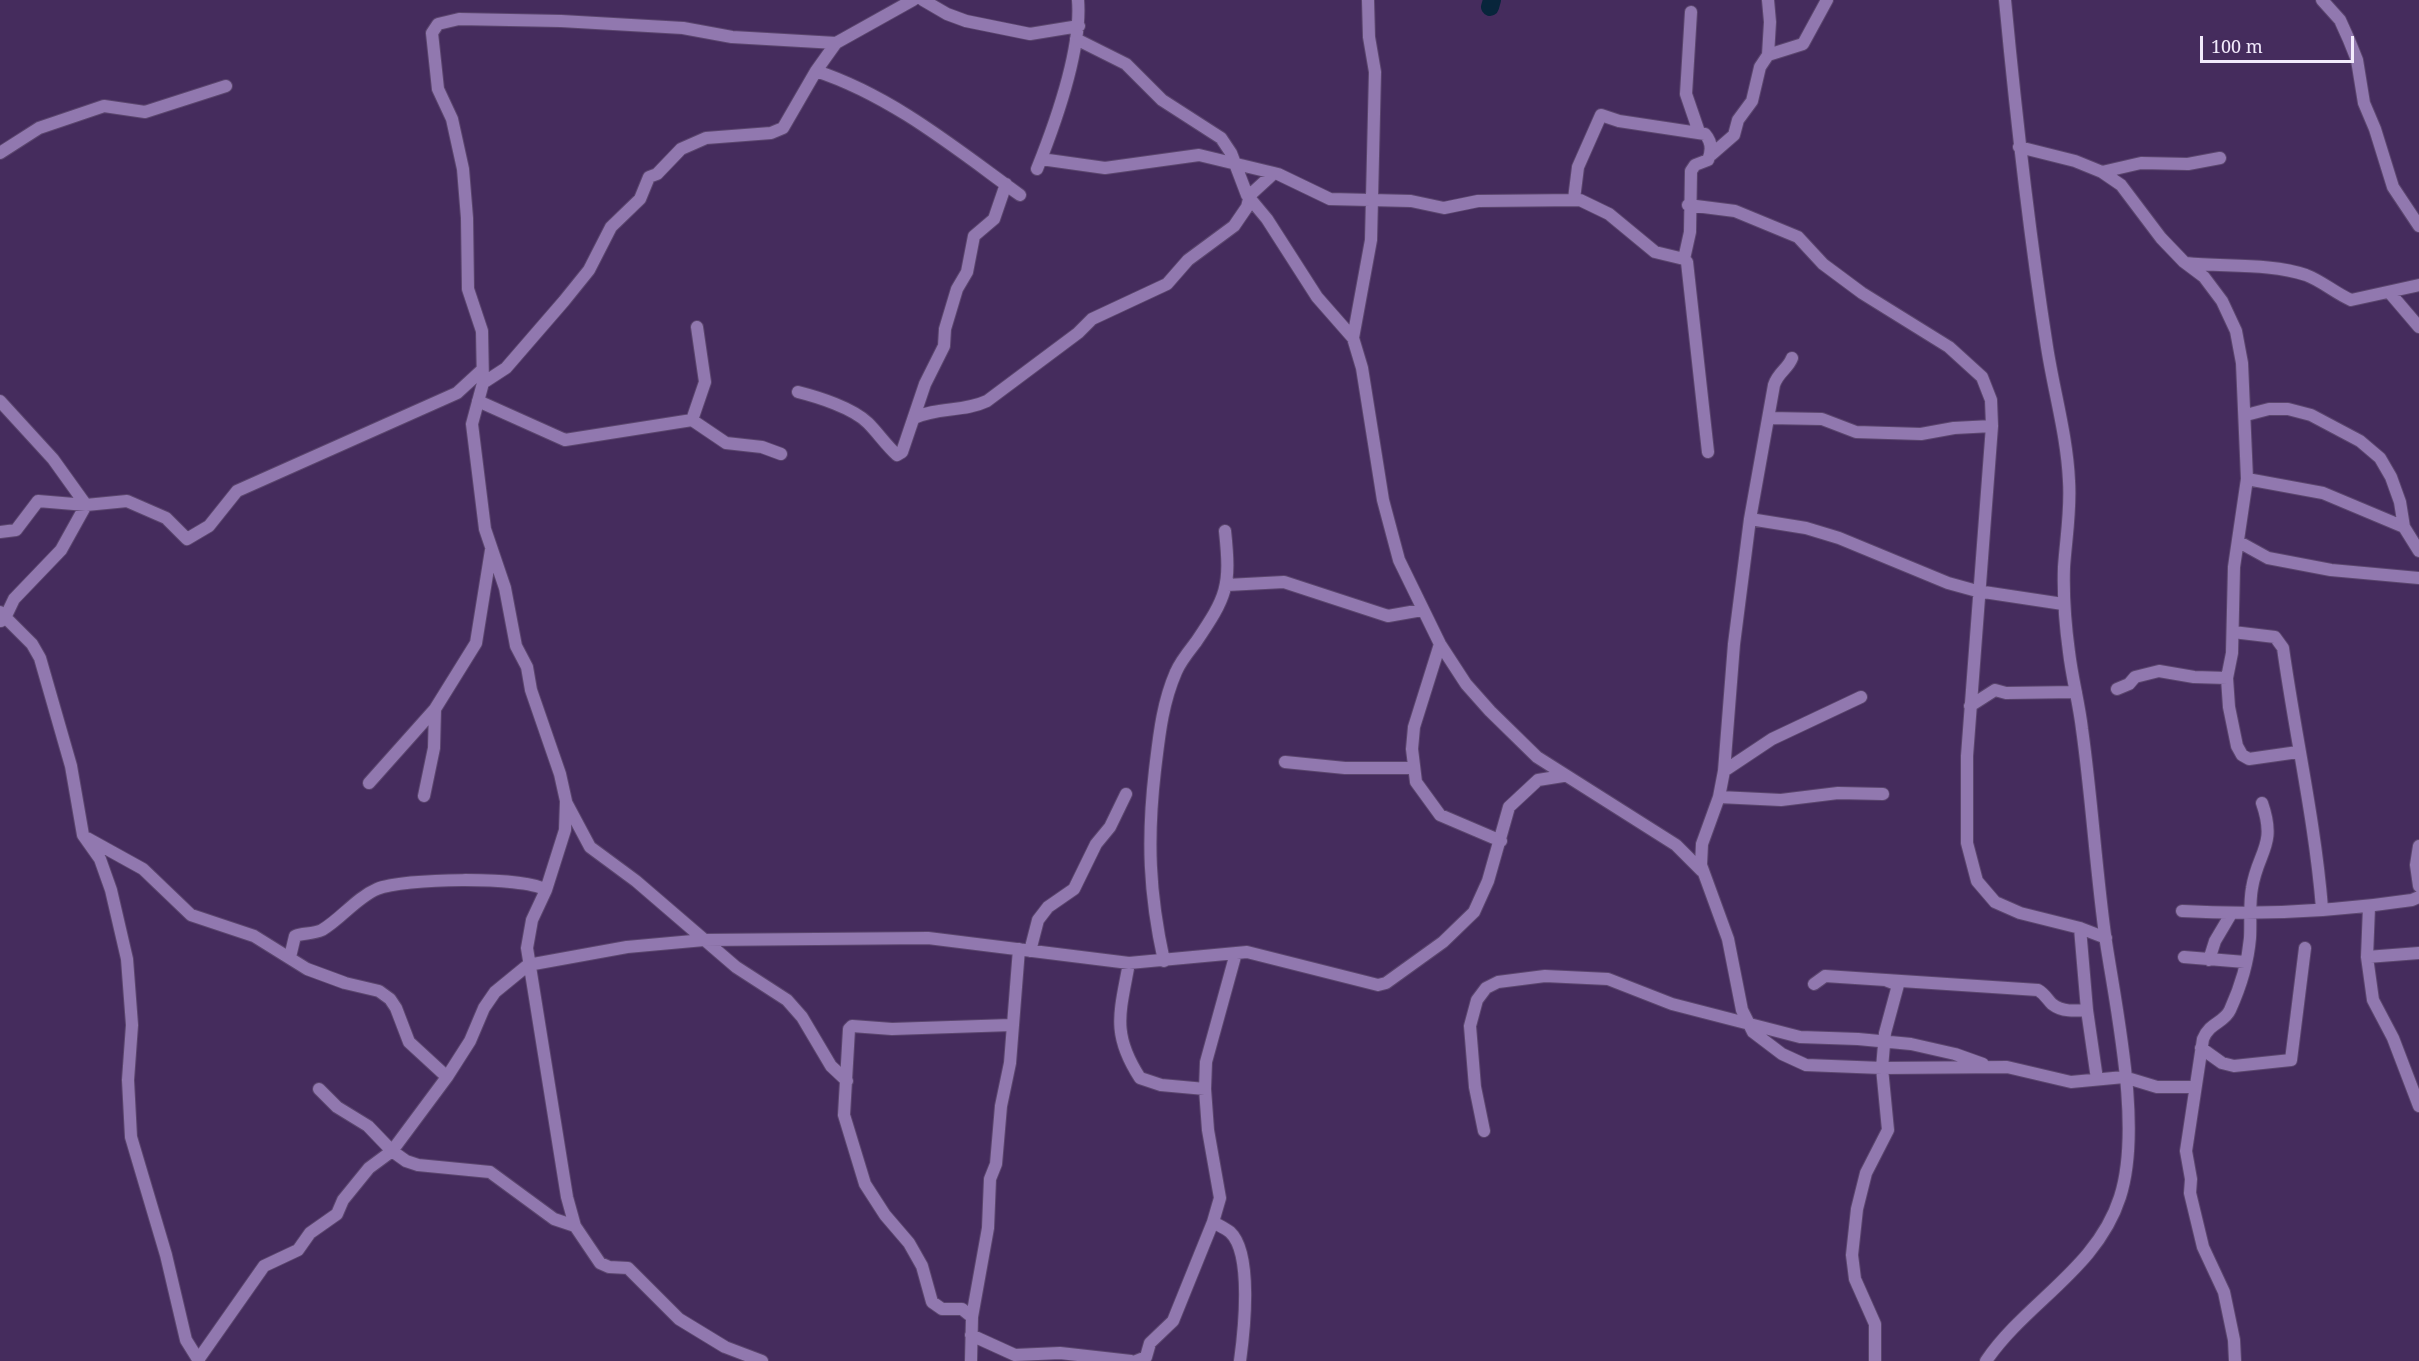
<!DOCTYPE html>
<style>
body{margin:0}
#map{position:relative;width:2419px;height:1361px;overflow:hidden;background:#452c5d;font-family:"Noto Serif",serif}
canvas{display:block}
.scale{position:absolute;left:2200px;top:36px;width:154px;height:27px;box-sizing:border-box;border:3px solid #f2eafc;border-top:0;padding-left:8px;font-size:18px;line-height:21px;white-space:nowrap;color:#f2eafc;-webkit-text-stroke:4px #452c5d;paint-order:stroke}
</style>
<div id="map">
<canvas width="2419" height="1361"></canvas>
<div class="scale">100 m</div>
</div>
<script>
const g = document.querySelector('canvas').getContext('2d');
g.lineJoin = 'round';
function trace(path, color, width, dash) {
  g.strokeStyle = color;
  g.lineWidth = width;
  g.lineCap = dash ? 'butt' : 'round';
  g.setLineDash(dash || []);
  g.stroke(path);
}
trace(new Path2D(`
 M 1490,7 L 1492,0`), '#08253b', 18);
const minor = new Path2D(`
 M 923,0 L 947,14 L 966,21 L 1030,34 L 1079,26
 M 1368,0 L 1369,37 L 1375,72 L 1371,240 L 1353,338 L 1362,368 L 1383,500 L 1399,560 L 1440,644 L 1466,684 L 1490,711 L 1537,757 L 1676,845 L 1702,871
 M 2322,0 L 2340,20 L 2349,40 L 2357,60 L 2364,103 L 2375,129 L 2393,187 L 2419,226
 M 1691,12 L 1686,94 L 1699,132
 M 1076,39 L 1126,64 L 1162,100 L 1221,138 L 1231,153 L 1247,195 L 1267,219 L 1317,297 L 1353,338
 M 1768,55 L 1803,44 L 1827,0
 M 816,71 C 892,96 955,148 1020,195
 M 2019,147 L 2075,161 L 2102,172 L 2121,185 L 2161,238 L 2184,262 L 2204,277 L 2222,301 L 2236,331 L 2242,363 L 2247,479 L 2234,567 L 2232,653 L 2227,678 L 2229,707 L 2237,746 L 2242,755 L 2249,759 L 2298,752
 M 0,153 L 39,128 L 104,106 L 145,112 L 226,86
 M 1711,155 L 1734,135 L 1738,120 L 1752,101 L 1760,67 L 1768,55 L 1770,22 L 1768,0
 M 1041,159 L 1105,168 L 1199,155 L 1278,174 L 1330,199 L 1411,201 L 1444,208 L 1478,201 L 1580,200 L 1609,214 L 1655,252 L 1684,259 L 1687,262 L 1708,452
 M 1037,169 C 1055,124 1082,48 1078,0
 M 2102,172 L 2141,163 L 2188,164 L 2220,158
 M 1574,199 L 1578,167 L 1601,115 L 1619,121 L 1705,134 C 1712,142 1712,151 1708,160 L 1695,165 L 1691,171 L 1690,232 L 1684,259
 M 1688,205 L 1735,211 L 1798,237 L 1823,264 L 1862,293 L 1949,347 L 1982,377 L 1991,400 L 1992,426 L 1967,756 L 1967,843 L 1977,881 L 1995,902 L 2020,913 L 2080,928 L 2106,938
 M 2186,263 C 2223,267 2271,263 2306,275 C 2322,281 2335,293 2351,300 L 2419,285
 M 2390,293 L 2419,327
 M 1792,358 C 1788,369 1778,372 1774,385 L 1750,519 L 1734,644 L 1724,771 L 1719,797 L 1702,844 L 1701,865 L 1728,939 L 1742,1010 L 1753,1032 L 1782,1054 L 1806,1065 L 1882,1068 L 2007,1067 L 2071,1082 L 2124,1077 L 2157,1087 L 2194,1087
 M 483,383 L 506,368 L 564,301 L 589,270 L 611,227 L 640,199 L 649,177 L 657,174 L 681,149 L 706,138 L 771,133 L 783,128 L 816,71 L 836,43 L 913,0
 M 798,392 C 818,397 853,408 868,423 C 878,433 886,445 897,455 L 902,452 L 925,384 L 944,346 L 945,329 L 957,289 L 967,272 L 974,236 L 994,219 L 1006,184
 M 0,401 L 53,459 L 86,505 L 61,550 L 14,599 L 5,618 L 1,621
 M 478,401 L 565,440 L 692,420 L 705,382 L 697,327
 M 2246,415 L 2269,409 L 2288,409 L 2311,415 L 2360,441 L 2380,458 L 2391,477 L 2400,502 L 2404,527 L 2419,551
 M 914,418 C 937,407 964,412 987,401 L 1078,333 L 1092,319 L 1167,284 L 1188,260 L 1234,226 L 1247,207 L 1250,195 L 1274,173
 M 1769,418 L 1822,419 L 1856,432 L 1921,434 L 1954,428 L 1992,426
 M 692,420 L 726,443 L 762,447 L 781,454
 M 2247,479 L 2323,493 L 2404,527
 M 1750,519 L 1806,528 L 1839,538 L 1948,583 L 1977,591 L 2063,604
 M 0,532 L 16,530 L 38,501 L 86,505 L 127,501 L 166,518 L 187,539 L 209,526 L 237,491 L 457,393 L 482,370
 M 2239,542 L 2268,558 L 2331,570 L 2419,578
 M 1227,585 L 1284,582 L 1388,616 L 1422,610
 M 0,612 L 32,644 L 40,658 L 71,766 L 83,835 L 100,859 L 111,890 L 127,959 L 132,1025 L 128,1080 L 131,1137 L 166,1255 L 186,1340 L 199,1361
 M 2233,632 L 2275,637 L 2283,648 C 2295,734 2315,821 2322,908
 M 1440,644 L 1414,727 L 1412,749 L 1416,782 L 1440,815 L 1501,841
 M 2117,689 L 2129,684 L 2135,677 L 2159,671 L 2194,677 L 2227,678
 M 1970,706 L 1995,690 L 2006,693 L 2076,692
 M 1285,762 L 1345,768 L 1413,768
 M 1724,771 L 1772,739 L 1861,697
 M 369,783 L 435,709 L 476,643 L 491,550
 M 424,796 L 434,748 L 435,709
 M 1719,797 L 1781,800 L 1838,793 L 1883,794
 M 566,802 L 590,847 L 636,881 L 736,967 L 787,1000 L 802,1017 L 831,1066 L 847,1081
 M 87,838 L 143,869 L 191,915 L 254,936 L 307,969 L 345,983 L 379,991 L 390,999 L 396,1008 L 409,1042 L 447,1077
 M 2419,846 L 2416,865 L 2419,886
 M 2369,907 L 2367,957 L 2373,1000 L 2393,1038 L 2419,1106
 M 2182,911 C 2257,915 2339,911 2412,900 L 2419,897
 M 2080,928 L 2087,1010 L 2097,1079
 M 1030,951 L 1038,920 L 1048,907 L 1074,889 L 1096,844 L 1110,827 L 1126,794
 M 290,957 L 295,936 C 303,933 314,934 322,930 C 341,919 356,898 377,889 C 403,878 522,876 546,890
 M 2184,957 L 2245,962
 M 2367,957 L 2419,953
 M 2209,960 L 2215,941 L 2231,914
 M 1164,961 C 1149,893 1147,839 1155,770 C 1159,737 1162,704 1176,672 C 1180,662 1189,651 1196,642 C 1227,596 1231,587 1225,531
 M 1129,963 C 1120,1013 1111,1033 1140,1078 L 1161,1085 L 1205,1089
 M 1814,984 L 1825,976 L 2038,990 C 2045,994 2047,999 2052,1004 C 2062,1012 2075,1011 2087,1010
 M 2201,1048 L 2222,1063 L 2234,1066 L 2291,1060 L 2305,948
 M 319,1089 L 337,1107 L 368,1126 L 392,1151 L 406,1161 L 418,1165 L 490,1172 L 554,1219 L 575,1226 L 600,1263 L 609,1267 L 628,1268 L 679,1319 L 725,1347 L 762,1361
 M 1484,1131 L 1475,1087 L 1470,1026 L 1477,1000 L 1486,988 L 1498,982 L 1545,976 L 1608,979 L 1672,1004 L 1800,1037 L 1858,1039 L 1911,1044 L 1955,1054 L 1983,1064
 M 1213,1222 C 1218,1225 1225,1228 1230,1232 C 1253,1253 1244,1332 1240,1361
 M 575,1226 L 567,1197 L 527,948 L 532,920 L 546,890 L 565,830 L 566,801 L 560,774 L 531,690 L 527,667 L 516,646 L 505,588 L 485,529 L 472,424 L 483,383 L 482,331 L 468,289 L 467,218 L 463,169 L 452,119 L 438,89 L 432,33 L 438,24 L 459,19 L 561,21 L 683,28 L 732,37 L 836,43
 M 972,1317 L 962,1309 L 942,1309 L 932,1302 L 922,1266 L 909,1243 L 885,1215 L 865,1184 L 844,1115 L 849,1029 L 852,1026 L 892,1029 L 1011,1025
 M 971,1335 L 1015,1355 L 1060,1353 L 1131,1361
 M 198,1360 L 264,1266 L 298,1250 L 310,1233 L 337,1214 L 343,1200 L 369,1168 L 392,1151 L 447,1077 L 470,1041 L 484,1008 L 495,992 L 528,965 L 627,947 L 704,940 L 928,938 L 1129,963 L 1247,952 L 1378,985 L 1386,983 L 1443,942 L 1474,912 L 1488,881 L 1509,807 L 1538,780 L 1563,776
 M 971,1361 L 972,1317 L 988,1228 L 990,1179 L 996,1164 L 1001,1106 L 1010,1063 L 1019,949
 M 1136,1361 L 1146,1357 L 1150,1343 L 1173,1321 L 1213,1222 L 1220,1198 L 1208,1130 L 1205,1089 L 1206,1062 L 1236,953
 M 1875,1361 L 1875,1324 L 1855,1279 L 1852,1255 L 1857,1209 L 1866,1173 L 1888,1130 L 1882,1068 L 1885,1033 L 1898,985 L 1885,980
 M 1986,1361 C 2026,1302 2097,1269 2120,1197 C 2142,1129 2117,1014 2106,942 C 2096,872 2092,800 2082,729 C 2079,703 2072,678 2069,652 C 2065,623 2063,596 2064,567 C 2066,538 2071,510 2069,481 C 2067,436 2054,392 2047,347 C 2029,232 2016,116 2005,0
 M 2235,1361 L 2234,1340 L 2224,1292 L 2203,1247 L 2190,1193 L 2191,1179 L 2186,1151 L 2203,1039 C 2210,1022 2224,1023 2230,1010 C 2240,988 2248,962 2250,938 C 2251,922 2249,904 2252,888 C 2258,851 2277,846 2262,803`);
trace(minor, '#5b466e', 14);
trace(minor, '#9178af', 12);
</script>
